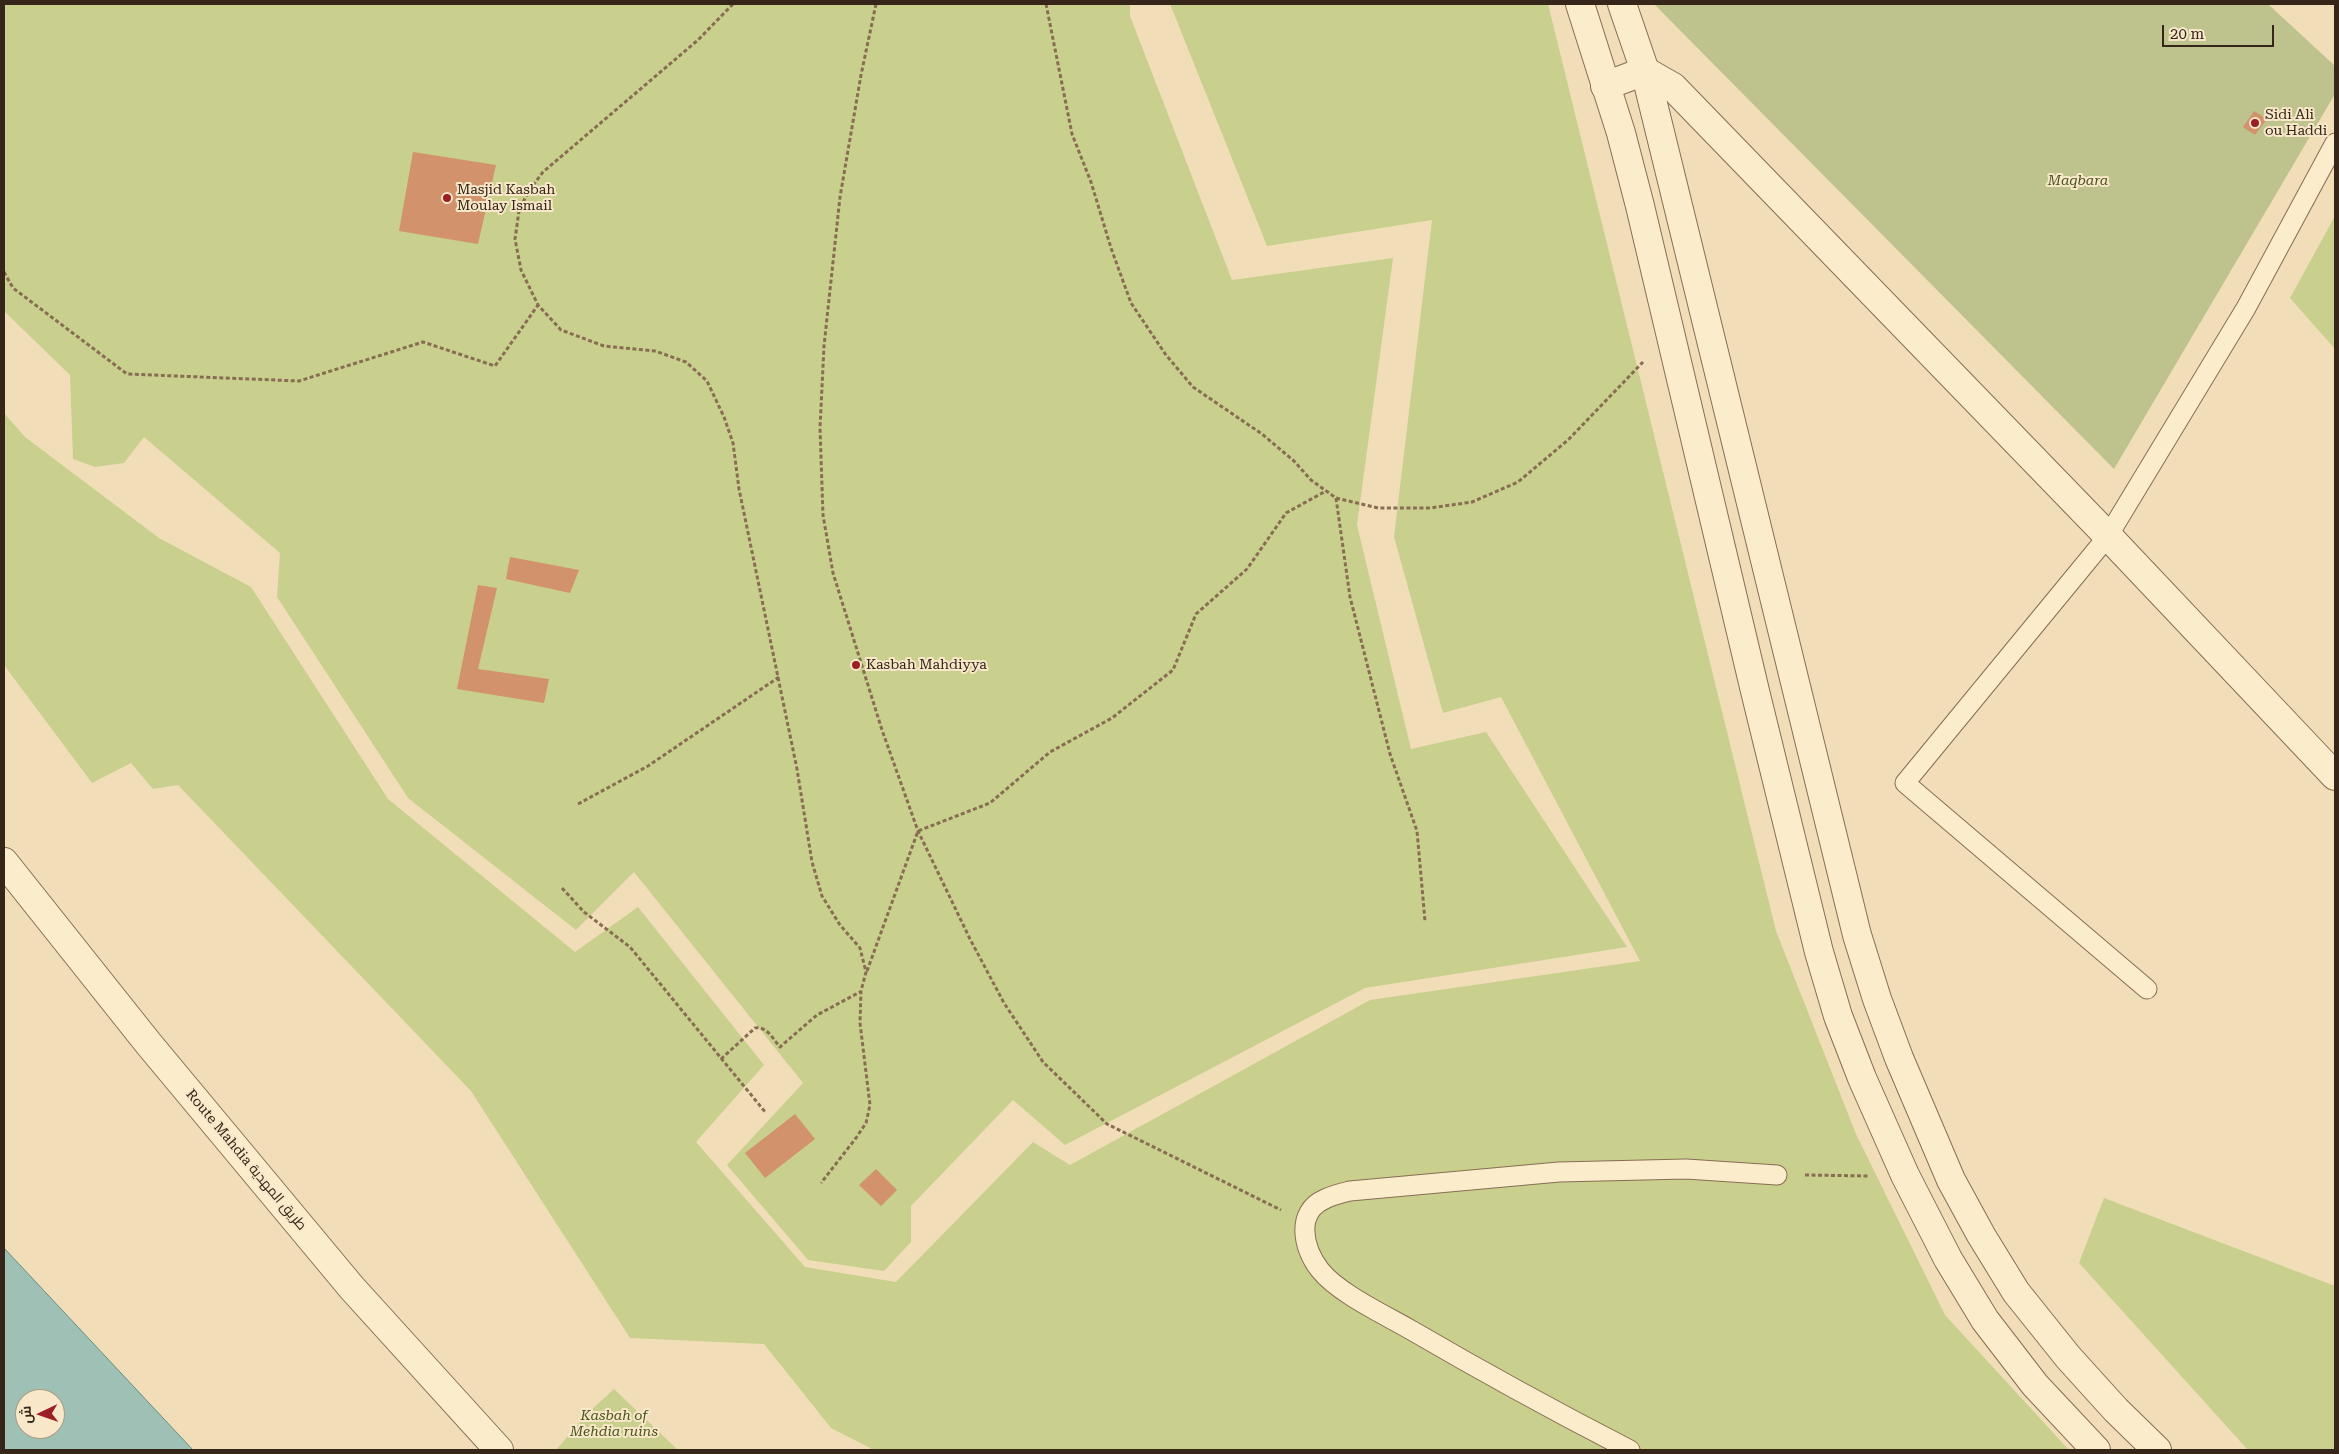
<!DOCTYPE html>
<meta charset="utf-8">
<style>
body{margin:0}
#map{position:relative;width:2339px;height:1454px;overflow:hidden;background:#f1deb9;font-family:"Roboto Serif",Cairo,serif}
canvas{display:block}
.frame{position:absolute;inset:0;border:5px solid #352619;pointer-events:none}
.north{position:absolute;left:15px;top:1389px;width:50px;height:50px;box-sizing:border-box;background:#f8e8c9;border:1px solid #aa9a83;border-radius:50%;rotate:267deg;font-size:14px;font-weight:700;line-height:20px;text-align:center;color:#352619}
.north::after{content:'';display:block;margin:auto;width:18px;height:22px;background:#9b1f24;clip-path:polygon(50% 0,100% 100%,50% 72%,0 100%)}
.scale{position:absolute;left:2162px;top:25px;width:112px;height:22px;box-sizing:border-box;border:2px solid #352619;border-top:0;padding-left:6px;font-size:15px;line-height:18px;white-space:nowrap;color:#352619;-webkit-text-stroke:4px #f8e8c9;paint-order:stroke}
</style>
<div id="map">
<canvas width="2339" height="1454"></canvas>
<div class="frame"></div>
<div class="north">ش</div>
<div class="scale">20 m</div>
</div>
<script>
const g = document.querySelector('canvas').getContext('2d');
g.lineJoin = 'round';
function paint(path, color) {
  g.fillStyle = color;
  g.fill(path, 'evenodd');
}
function trace(path, color, width, dash) {
  g.strokeStyle = color;
  g.lineWidth = width;
  g.lineCap = dash ? 'butt' : 'round';
  g.setLineDash(dash || []);
  g.stroke(path);
}
function label(font, color, halo, rows, align = 'center') {
  g.font = font + ' "Roboto Serif",Cairo,serif';
  g.lineWidth = 4;
  g.setLineDash([]);
  g.textBaseline = 'middle';
  g.strokeStyle = halo;
  g.fillStyle = color;
  for (const [text, x, y, turn = 0] of rows) {
    g.save();
    g.translate(x, y);
    g.rotate((+turn || 0) * Math.PI / 180);
    g.textAlign = isNaN(turn) ? turn : align;
    if (halo) g.strokeText(text, 0, 0);
    g.fillText(text, 0, 0);
    g.restore();
  }
}
paint(new Path2D(`
 M 4,4 L 1130,4 L 1130,16 L 1232,280 L 1393,258 L 1357,525 L 1411,749 L 1486,732 L 1627,947 L 1365,988 L 1065,1145 L 1013,1100 L 911,1206 L 911,1242 L 884,1271 L 808,1260 L 727,1165 L 803,1083 L 634,872 L 576,930 L 408,798 L 277,597 L 280,553 L 144,437 L 124,463 L 95,467 L 73,459 L 70,375 L 4,311 Z
 M 1170,4 L 1548,4 L 1776,931 L 1856,1134 L 1945,1315 L 2069,1450 L 874,1450 L 831,1428 L 764,1344 L 630,1338 L 471,1091 L 178,785 L 153,789 L 131,763 L 92,783 L 4,665 L 4,413 L 25,437 L 159,538 L 251,587 L 388,799 L 575,952 L 638,907 L 764,1065 L 696,1142 L 805,1267 L 896,1282 L 1033,1142 L 1070,1165 L 1370,1000 L 1640,961 L 1501,697 L 1443,713 L 1394,537 L 1432,220 L 1267,246 Z
 M 2335,216 L 2335,349 L 2290,298 Z
 M 2104,1198 L 2335,1286 L 2335,1450 L 2248,1450 L 2079,1263 Z
 M 614,1389 L 678,1450 L 556,1450 L 587,1414 Z`), '#c9cf8d');
paint(new Path2D(`
 M 1654,4 L 2268,4 L 2335,66 L 2335,94 L 2114,469 Z`), '#bec28d');
const water = new Path2D(`
 M 4,1248 L 193,1450 L 4,1450 ZM 25,1399 L 55,1399 L 55,1429 L 25,1429 Z`);
paint(water, '#9ec0b5');
trace(water, '#668e82', 1);
paint(new Path2D(`
 M 2254,111 L 2267,119 L 2255,135 L 2243,127 Z
 M 413,152 L 496,165 L 478,244 L 399,231 Z
 M 510,557 L 579,570 L 570,593 L 506,579 Z
 M 478,585 L 497,588 L 478,669 L 549,679 L 544,703 L 457,689 Z
 M 795,1114 L 815,1139 L 765,1178 L 745,1153 Z
 M 876,1169 L 897,1190 L 881,1206 L 859,1185 Z`), '#d2926b');
const service = new Path2D(`
 M 2147,989 L 1905,783 L 2108,536 L 2246,308 L 2335,143
 M 1630,1450 C 1556,1412 1483,1372 1411,1330 C 1385,1315 1338,1293 1320,1270 C 1303,1248 1295,1212 1325,1199 C 1333,1195 1342,1193 1350,1191 L 1559,1172 L 1686,1169 L 1777,1175`);
const minor = new Path2D(`
 M 1605,86 L 1645,71 L 1673,87 L 2108,536 L 2335,776`);
const tertiary = new Path2D(`
 M 1580,4 L 1621,133 L 1640,206 L 1755,691 L 1819,952 L 1838,1016 L 1862,1078 L 1905,1175 L 1948,1259 L 1985,1320 L 2035,1385 L 2096,1450
 M 1622,4 L 1645,71 L 1857,935 L 1877,999 L 1899,1058 L 1951,1180 L 1981,1235 L 2016,1292 L 2068,1357 L 2116,1410 L 2157,1450
 M 4,862 L 148,1043 L 352,1288 L 499,1450`);
trace(service, '#886d53', 21);
trace(minor, '#886d53', 30);
trace(tertiary, '#886d53', 30);
trace(new Path2D(`
 M 733,4 L 698,40 L 543,172 L 528,192 L 519,211 L 515,239 L 521,270 L 538,305 L 561,330 L 604,346 L 655,351 L 686,362 L 707,381 L 724,417 L 733,443 L 739,489 L 797,769 L 812,862 L 822,896 L 840,925 L 860,948 L 866,972 L 861,991 L 860,1023 L 870,1105 L 866,1123 L 856,1138 L 821,1183
 M 876,4 L 861,75 L 840,197 L 824,346 L 820,428 L 823,515 L 833,573 L 882,730 L 918,831 L 970,939 L 1004,1003 L 1043,1062 L 1107,1124 L 1281,1210
 M 1046,4 L 1072,134 L 1091,182 L 1111,248 L 1131,303 L 1166,355 L 1193,387 L 1262,434 L 1294,461 L 1311,480 L 1336,498 L 1378,508 L 1430,508 L 1472,502 L 1518,482 L 1568,440 L 1643,362
 M 4,272 L 13,288 L 127,374 L 299,381 L 423,342 L 495,366 L 538,305
 M 1336,498 L 1350,597 L 1390,754 L 1417,831 L 1425,921
 M 578,804 L 648,766 L 779,677
 M 562,888 L 584,912 L 630,947 L 766,1113
 M 867,971 L 918,831 L 990,803 L 1050,752 L 1112,718 L 1173,670 L 1196,614 L 1247,569 L 1286,513 L 1326,491
 M 721,1059 L 755,1028 C 767,1026 773,1039 780,1047 L 817,1015 L 860,992
 M 1805,1175 L 1869,1176`), '#886d53', 3, [4, 2.5]);
trace(service, '#fbeccc', 19);
trace(minor, '#fbeccc', 28);
trace(tertiary, '#fbeccc', 28);
for (const [x, y, r, color] of [
 [2255,123,5,"#9b1f24"],
 [447,198,5,"#9b1f24"],
 [856,665,5,"#9b1f24"]
]) {
  const dot = new Path2D();
  dot.arc(x, y, r, 0, 2 * Math.PI);
  g.fillStyle = color;
  g.fill(dot);
  trace(dot, '#f8e8c9', 2);
}
label('14px', '#352619', '#f8e8c9', [
 ["Sidi Ali",2265,115],
 ["ou Haddi",2265,131],
 ["Masjid Kasbah",457,190],
 ["Moulay Ismail",457,206],
 ["Kasbah Mahdiyya",866,665]
], 'left');
label('italic 14px', '#48531e', '#f8e8c9', [
 ["Maqbara",2078,181],
 ["Kasbah of",614,1416],
 ["Mehdia ruins",614,1432]
]);
label('14px', '#352619', '#f8e8c9', [
 ["Route Mahdia طريق المهدية",246,1160,50]
]);
</script>
